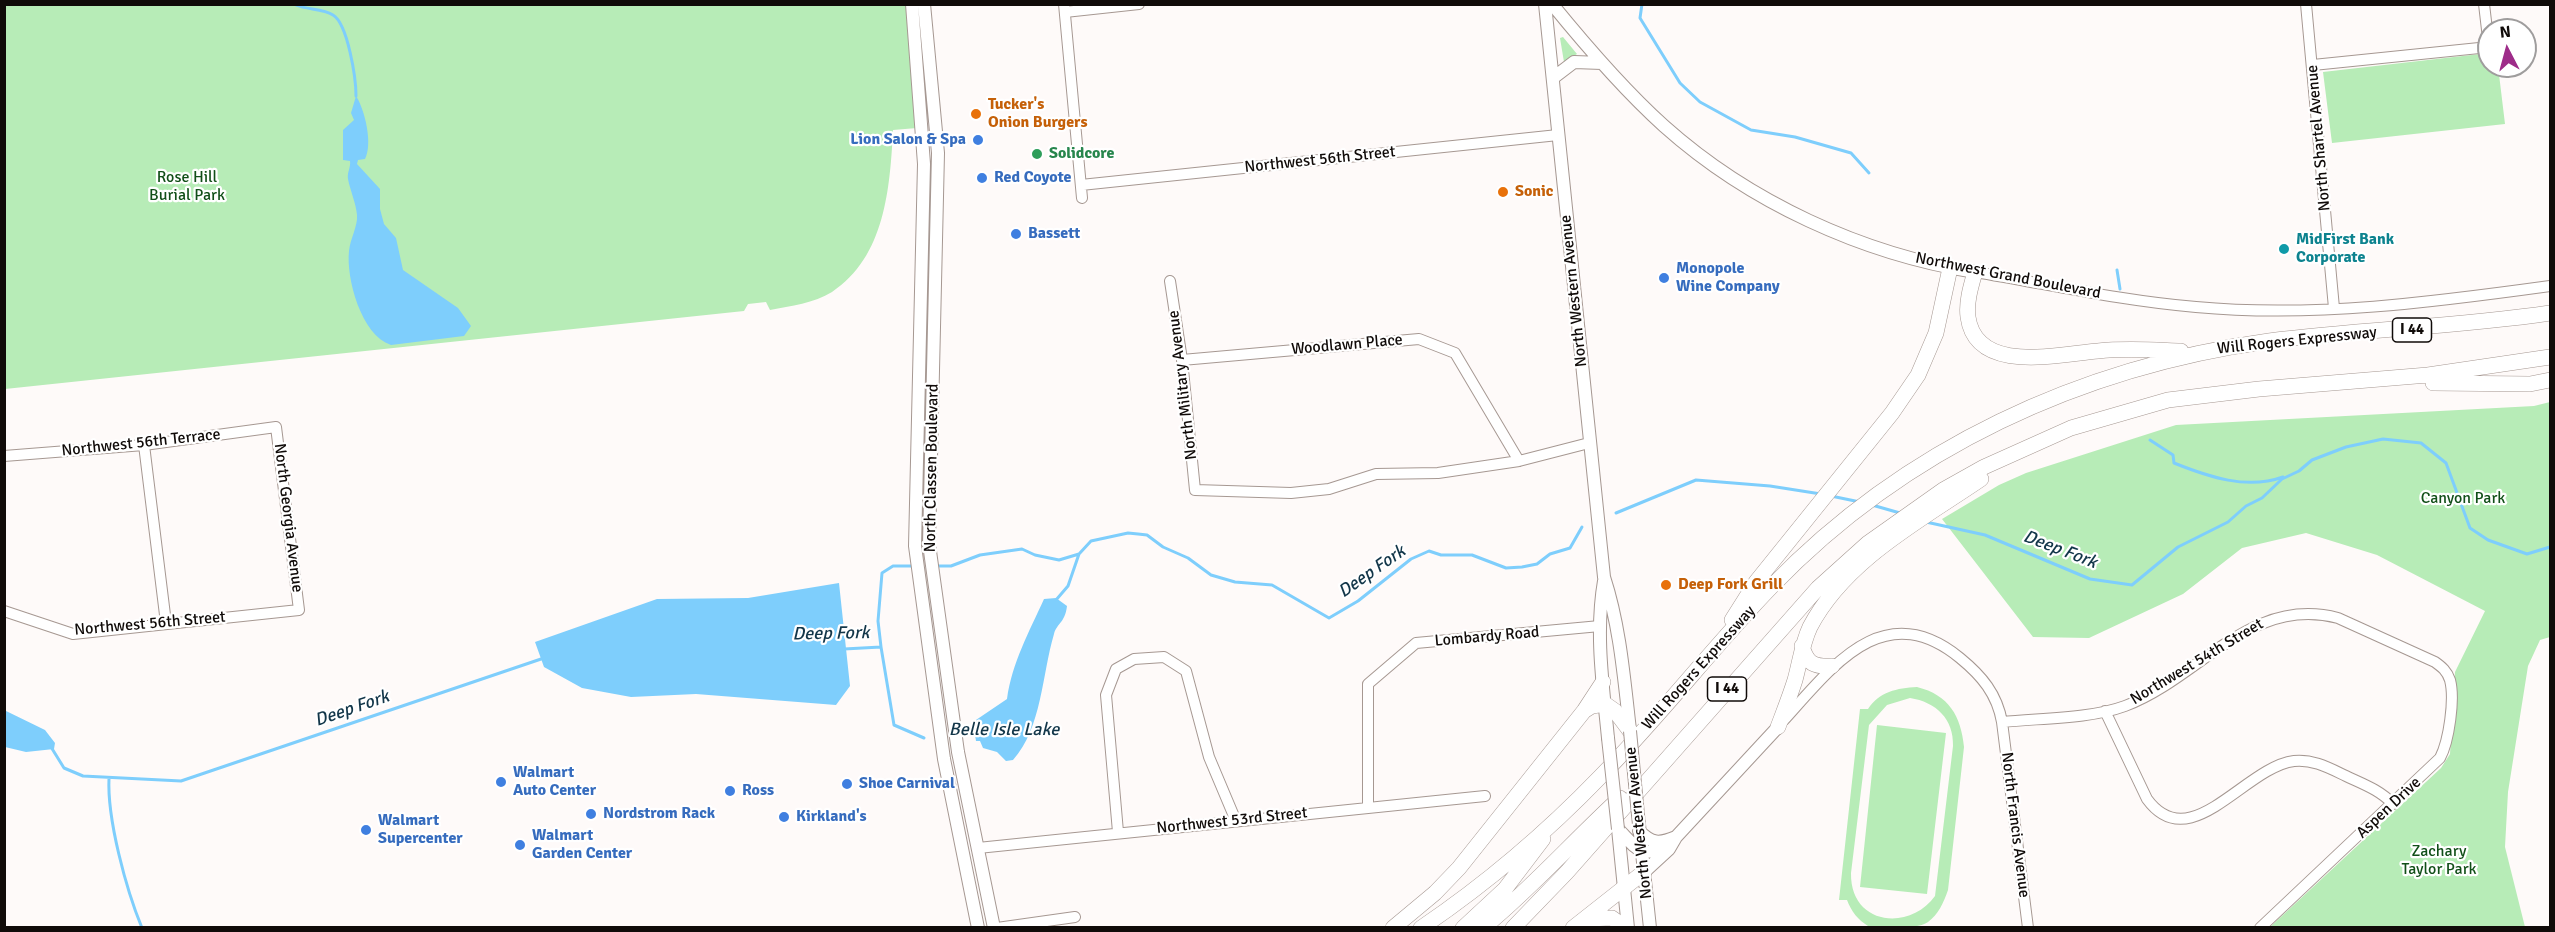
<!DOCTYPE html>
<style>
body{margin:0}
#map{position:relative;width:2555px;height:932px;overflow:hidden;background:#fefaf9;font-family:Signika,sans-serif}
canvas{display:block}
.frame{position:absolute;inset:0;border:6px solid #100b09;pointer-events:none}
.north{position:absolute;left:2477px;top:18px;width:60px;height:60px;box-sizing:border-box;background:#fff;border:2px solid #9f9d9d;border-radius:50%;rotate:354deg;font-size:16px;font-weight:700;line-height:24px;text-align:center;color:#100b09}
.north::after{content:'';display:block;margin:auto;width:21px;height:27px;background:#9e2c89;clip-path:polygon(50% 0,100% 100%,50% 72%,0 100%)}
</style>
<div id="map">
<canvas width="2555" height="932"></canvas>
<div class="frame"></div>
<div class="north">N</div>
</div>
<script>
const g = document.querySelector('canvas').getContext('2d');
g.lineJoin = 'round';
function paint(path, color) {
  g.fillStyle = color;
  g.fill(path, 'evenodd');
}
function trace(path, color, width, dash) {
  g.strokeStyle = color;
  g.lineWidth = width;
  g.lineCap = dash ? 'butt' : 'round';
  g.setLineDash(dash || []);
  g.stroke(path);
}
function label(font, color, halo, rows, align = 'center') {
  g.font = font + ' Signika,sans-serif';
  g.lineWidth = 4.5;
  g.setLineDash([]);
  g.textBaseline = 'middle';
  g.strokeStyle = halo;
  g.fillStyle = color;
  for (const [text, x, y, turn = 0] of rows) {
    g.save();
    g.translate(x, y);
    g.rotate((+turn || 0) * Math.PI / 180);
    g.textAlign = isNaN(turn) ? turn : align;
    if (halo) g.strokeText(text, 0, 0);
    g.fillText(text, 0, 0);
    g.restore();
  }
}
paint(new Path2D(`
 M 4,5 L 906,5 L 917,128 L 893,130 C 890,188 885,257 832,292 C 814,303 791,306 770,310 L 766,302 L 748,304 L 744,311 L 5,389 Z
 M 1563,37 L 1577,54 L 1564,62 L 1560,38 Z
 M 2489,53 L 2489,66 L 2498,66 L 2505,124 L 2332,143 L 2323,72 Z
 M 2550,402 L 2550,637 L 2540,640 L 2528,666 L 2508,792 L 2505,847 L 2525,927 L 2270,927 L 2441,768 L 2450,754 L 2455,672 L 2485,611 L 2377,555 L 2306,533 L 2242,548 L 2183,594 L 2089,638 L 2033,637 L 1942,519 L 1999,485 L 2026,473 L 2176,425 L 2534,406 Z
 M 1917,687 C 1949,695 1961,716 1964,747 L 1948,890 C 1944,902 1938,915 1928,922 C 1919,929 1877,931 1868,926 C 1858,920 1851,911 1847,900 L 1839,900 L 1860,709 L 1868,709 C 1879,692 1897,688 1917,687 ZM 1910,698 C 1936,702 1954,719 1953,746 L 1935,896 C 1909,932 1850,925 1851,873 L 1869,725 L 1887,705 Z
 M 1877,725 L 1946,733 L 1927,894 L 1860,887 Z`), '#b7ecb7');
paint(new Path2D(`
 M 356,96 C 365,110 373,144 365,159 L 358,160 L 357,164 L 380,189 L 380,209 L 384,224 L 396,238 L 403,270 L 458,308 L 471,326 L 464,336 L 391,345 C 361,335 346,278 349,251 C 350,239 358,226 357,215 C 356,203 350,190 348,179 C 347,172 351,167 350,161 L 343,160 L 343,130 L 354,120 L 351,113 Z
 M 839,583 L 850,686 L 836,705 L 696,694 L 631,697 L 582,688 L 544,667 L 535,642 L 657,599 L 748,598 Z
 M 1056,598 L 1067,606 C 1065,623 1057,623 1054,634 C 1042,674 1042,728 1013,760 L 1006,761 L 997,752 L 983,748 L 980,741 L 976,741 L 973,722 L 1007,699 C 1012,663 1029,632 1044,599 Z
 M 4,710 L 45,730 L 55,743 L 54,749 L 26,752 L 5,747 Z`), '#7ecefc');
trace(new Path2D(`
 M 1642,4 L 1640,18 L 1680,83 L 1700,102 L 1751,130 L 1795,137 L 1851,153 L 1869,173
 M 296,5 C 307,10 323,8 333,15 C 348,24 356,79 356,96
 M 2117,270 L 2120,289
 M 2150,440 L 2173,455 L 2174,463 C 2209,477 2247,490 2283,477
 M 1831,496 L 1860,502
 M 1872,505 L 1900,513
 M 1616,513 L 1696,480 L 1770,486 L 1821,494
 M 1926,522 L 1985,535 L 2090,579 L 2132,585 L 2178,547 L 2228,522 L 2246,506 L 2262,498 L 2282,479 L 2299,471 L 2312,460 L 2346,447 L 2383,439 L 2421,443 L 2446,463 L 2470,528 L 2488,540 L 2527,554 L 2550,547
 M 935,566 L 951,566 L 980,555 L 1022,549 L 1035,555 L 1059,560 L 1079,554 L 1091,541 L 1128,533 L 1138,534 L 1147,535 L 1163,547 L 1188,558 L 1211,575 L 1235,582 L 1272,585 L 1329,618 L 1358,601 L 1411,559 L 1429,551 L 1441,555 L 1472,555 L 1506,568 L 1522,567 L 1537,564 L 1550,554 L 1570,548 L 1582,527
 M 1056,600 L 1068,586 L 1079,554
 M 881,647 L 894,725 L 924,738
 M 844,649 L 881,647 L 878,621 L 882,573 L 893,566 L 913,566
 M 51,747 L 64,768 L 83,776 L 181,781 L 544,658
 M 109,778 C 107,819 126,889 142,928`), '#7ecefc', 3);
const minor = new Path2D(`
 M 1064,4 L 1082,198
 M 2306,4 L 2334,308
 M 1065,12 L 1139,4
 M 2313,65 L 2489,47 L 2484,4
 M 1081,185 L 1558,135
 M 1975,272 C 2048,284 2122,301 2196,307 C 2314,318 2434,302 2550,286
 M 1170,281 L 1182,360 L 1195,490 L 1291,493 L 1329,489 L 1376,474 L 1438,473 L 1519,461 L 1589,443
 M 1182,360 L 1419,339 L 1455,353 L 1519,461
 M 144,445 L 166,623
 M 4,456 L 144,445 L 276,427 L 299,610 L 73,634 L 4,611
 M 2105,711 L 2147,799 C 2190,858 2245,767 2294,761 C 2313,759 2329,768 2346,776 C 2363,784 2380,790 2393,804
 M 1784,720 C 1833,666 1884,596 1960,658 C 1982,676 1997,694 2002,722 C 2039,718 2090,719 2125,706 C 2200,678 2250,595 2338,618 L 2435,662 C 2442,667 2447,671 2450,680 C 2455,699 2449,741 2440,758 L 2260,928
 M 2002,722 L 2028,928
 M 1368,808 L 1368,684 L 1416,643 L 1600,626
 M 1118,832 L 1106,695 L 1116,669 L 1134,659 L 1164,657 L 1186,671 L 1209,757 L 1236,821
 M 978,848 L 1485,796
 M 997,928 L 1075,917`);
const major = new Path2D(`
 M 912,4 L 924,164 L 915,546 L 944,759 L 978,928
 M 924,4 L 938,153 L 929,544 L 958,752 L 994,928
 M 1545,4 L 1604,577 C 1620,626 1624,678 1630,730
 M 1552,4 C 1587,47 1623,89 1664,126 C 1749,202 1862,254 1975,272
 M 1553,78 L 1574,62 L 1602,63
 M 1604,581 C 1595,633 1603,686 1608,738
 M 1638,815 L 1650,928
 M 1618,829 L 1628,928
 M 1618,829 C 1638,850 1638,856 1669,849
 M 1639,831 C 1652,844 1659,844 1676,837
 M 1644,872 L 1669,849 L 1676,837 L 1778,727`);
const highway = new Path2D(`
 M 1975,272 C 1971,286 1966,302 1968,317 C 1976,375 2059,354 2098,351 C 2126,348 2153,350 2181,351
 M 2433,383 L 2530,384 L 2550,380
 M 1732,620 L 1756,582 L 1892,413 L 1918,375 L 1936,333 L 1950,268
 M 1802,646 C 1807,664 1814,667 1832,666
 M 1584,711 L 1592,706 L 1605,704 L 1615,711 L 1630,731
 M 1778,727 C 1784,711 1790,696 1795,680 C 1800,662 1802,644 1810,627 C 1845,560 1921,520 1981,479
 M 1586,919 L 1612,918 L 1626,928
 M 1393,928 L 1435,893 L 1459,868 L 1584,711 L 1603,682
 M 1421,928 C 1486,884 1547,832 1601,776 C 1661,715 1713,647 1772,586 C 1905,448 2081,367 2269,341 C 2363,329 2457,327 2550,313
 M 1463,928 L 1505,889 L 1543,839
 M 1483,928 C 1532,888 1574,840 1620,798
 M 1513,928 L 1567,872 L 1818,588 L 1868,543 L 1943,490 L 1984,467 L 2071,428 L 2168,400 L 2259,389 L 2428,375 L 2550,357
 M 1573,928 L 1644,872`);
trace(minor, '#a69892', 12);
trace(major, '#a69892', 14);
trace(highway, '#a69892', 16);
trace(minor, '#fff', 10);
trace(major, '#fff', 12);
trace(highway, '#fff', 15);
const majorBridge = new Path2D(`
 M 1630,731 L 1638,815
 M 1608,738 L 1618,829`);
trace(majorBridge, '#a69892', 14, []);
trace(majorBridge, '#fff', 12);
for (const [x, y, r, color] of [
 [976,114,6,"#e8710a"],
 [978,140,6,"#3f7fe0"],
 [1037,154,6,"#2e9e5b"],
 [982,178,6,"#3f7fe0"],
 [1503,192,6,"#e8710a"],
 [1016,234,6,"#3f7fe0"],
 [2284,249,6,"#0f9aa8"],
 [1664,278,6,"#3f7fe0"],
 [1666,585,6,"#e8710a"],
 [501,782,6,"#3f7fe0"],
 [847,784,6,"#3f7fe0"],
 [730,791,6,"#3f7fe0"],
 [591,814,6,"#3f7fe0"],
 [784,817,6,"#3f7fe0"],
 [366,830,6,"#3f7fe0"],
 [520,845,6,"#3f7fe0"]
]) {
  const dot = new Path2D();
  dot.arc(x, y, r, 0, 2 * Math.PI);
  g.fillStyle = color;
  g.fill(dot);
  trace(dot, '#fff', 2);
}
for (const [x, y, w] of [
 [2412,330,39],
 [1727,689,39]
]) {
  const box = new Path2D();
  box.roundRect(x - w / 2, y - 12, w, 24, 4.5);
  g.fillStyle = '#fff';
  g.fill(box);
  trace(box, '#100b09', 1.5);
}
label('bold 15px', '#100b09', null, [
 ["I 44",2412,330],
 ["I 44",1727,689]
]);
label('bold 16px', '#c56008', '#fff', [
 ["Tucker's",988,105],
 ["Onion Burgers",988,123],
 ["Sonic",1515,192],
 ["Deep Fork Grill",1678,585]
], 'left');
label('16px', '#100b09', '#fff', [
 ["North Shartel Avenue",2319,138,-95],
 ["Northwest 56th Street",1320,160,-6],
 ["Northwest Grand Boulevard",2008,276,11],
 ["North Western Avenue",1574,291,-96],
 ["Will Rogers Expressway",2297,341,-6],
 ["Woodlawn Place",1347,345,-5],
 ["North Military Avenue",1183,385,-97],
 ["Northwest 56th Terrace",141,443,-6],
 ["North Classen Boulevard",932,468,-89],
 ["North Georgia Avenue",288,518,83],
 ["Northwest 56th Street",150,624,-5],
 ["Lombardy Road",1487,637,-5],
 ["Northwest 54th Street",2197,662,-31],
 ["Will Rogers Expressway",1699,668,-48],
 ["Aspen Drive",2389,808,-43],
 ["Northwest 53rd Street",1232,821,-6],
 ["North Western Avenue",1639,823,-96],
 ["North Francis Avenue",2015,825,83]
]);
label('bold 16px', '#366cbe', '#fff', [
 ["Lion Salon & Spa",966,140,"right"],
 ["Red Coyote",994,178],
 ["Bassett",1028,234],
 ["Monopole",1676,269],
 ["Wine Company",1676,287],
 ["Walmart",513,773],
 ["Auto Center",513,791],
 ["Shoe Carnival",859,784],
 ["Ross",742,791],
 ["Nordstrom Rack",603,814],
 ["Kirkland's",796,817],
 ["Walmart",378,821],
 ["Supercenter",378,839],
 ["Walmart",532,836],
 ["Garden Center",532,854]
], 'left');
label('bold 16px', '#27864d', '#fff', [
 ["Solidcore",1049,154]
], 'left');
label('16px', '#114f18', '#fff', [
 ["Rose Hill",187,178],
 ["Burial Park",187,196],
 ["Canyon Park",2463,499],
 ["Zachary",2439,852],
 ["Taylor Park",2439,870]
]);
label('bold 16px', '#0d838f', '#fff', [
 ["MidFirst Bank",2296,240],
 ["Corporate",2296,258]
], 'left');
label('italic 18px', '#123649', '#fff', [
 ["Deep Fork",2060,550,21],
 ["Deep Fork",1372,572,-35],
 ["Deep Fork",831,634,-1],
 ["Deep Fork",352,709,-19],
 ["Belle Isle Lake",1004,730]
]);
</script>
